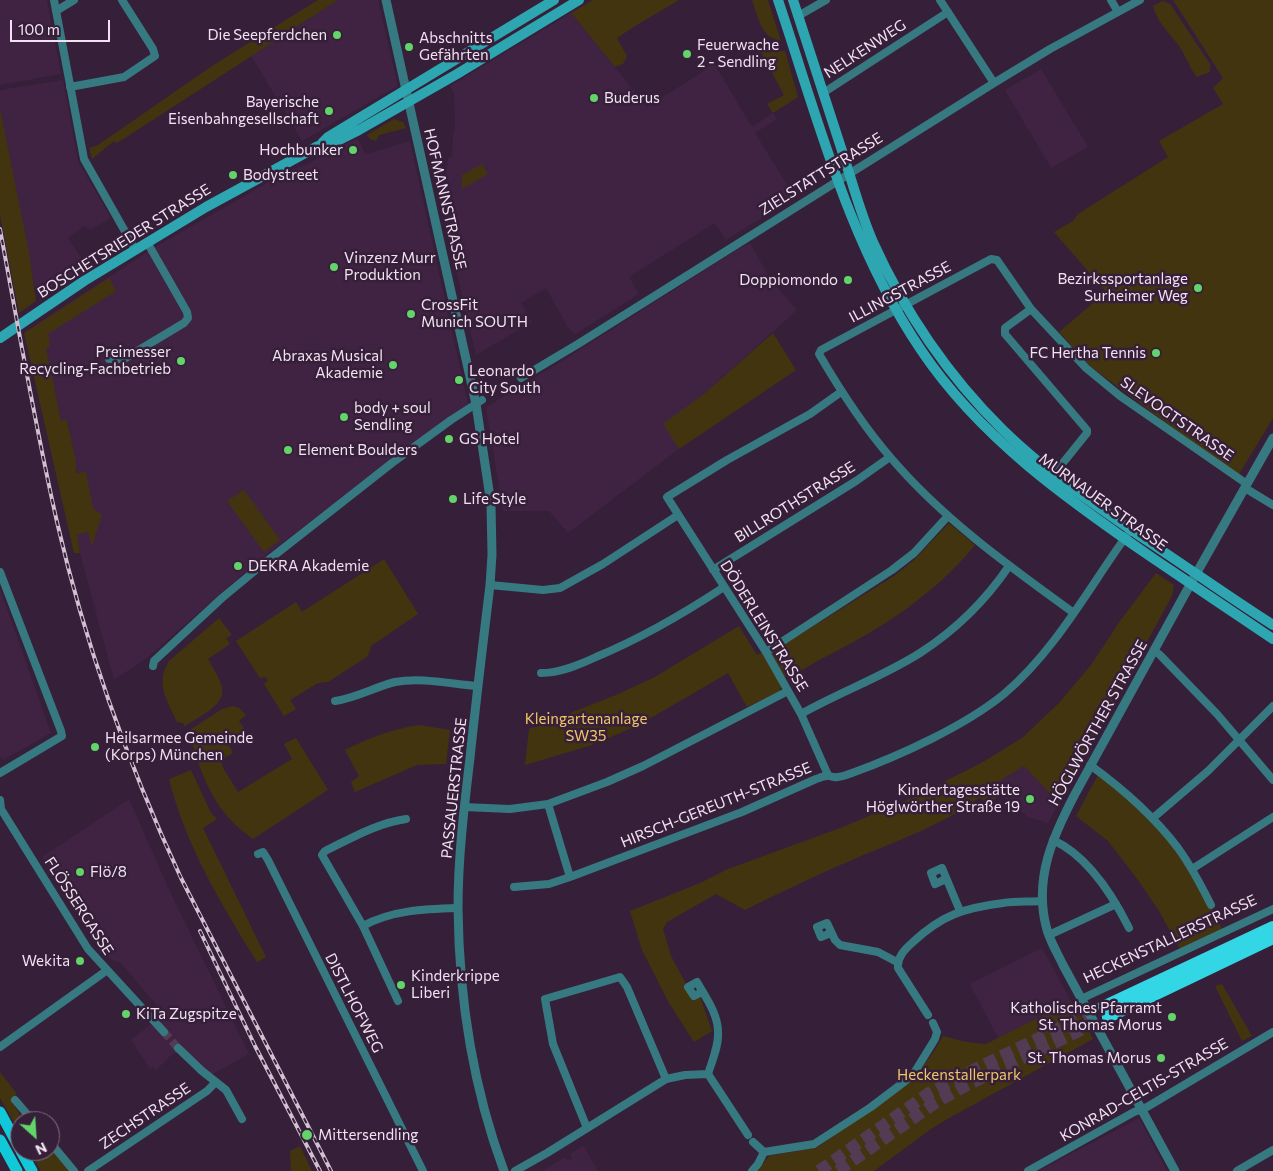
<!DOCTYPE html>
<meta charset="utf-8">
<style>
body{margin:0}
#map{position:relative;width:1273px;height:1171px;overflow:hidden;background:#361f38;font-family:Commissioner,sans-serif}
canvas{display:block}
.north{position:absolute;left:10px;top:1111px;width:50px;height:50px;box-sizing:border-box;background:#361f38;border:1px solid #816d82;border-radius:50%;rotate:154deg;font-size:14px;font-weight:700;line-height:20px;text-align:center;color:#f1e1f2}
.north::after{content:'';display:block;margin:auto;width:18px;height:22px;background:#62d469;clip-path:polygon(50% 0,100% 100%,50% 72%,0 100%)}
.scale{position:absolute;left:10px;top:20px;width:100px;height:22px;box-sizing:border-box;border:2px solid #f1e1f2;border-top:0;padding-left:6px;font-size:15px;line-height:18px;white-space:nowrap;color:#f1e1f2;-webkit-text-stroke:4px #361f38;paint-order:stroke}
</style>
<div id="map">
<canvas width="1273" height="1171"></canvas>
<div class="north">N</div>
<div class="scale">100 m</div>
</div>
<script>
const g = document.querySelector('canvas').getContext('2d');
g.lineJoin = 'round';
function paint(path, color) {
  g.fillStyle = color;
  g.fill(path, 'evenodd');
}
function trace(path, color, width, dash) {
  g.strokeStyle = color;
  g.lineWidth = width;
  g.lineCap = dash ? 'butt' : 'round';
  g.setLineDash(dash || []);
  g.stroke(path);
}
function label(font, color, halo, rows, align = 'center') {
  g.font = font + ' Commissioner,sans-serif';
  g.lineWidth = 5;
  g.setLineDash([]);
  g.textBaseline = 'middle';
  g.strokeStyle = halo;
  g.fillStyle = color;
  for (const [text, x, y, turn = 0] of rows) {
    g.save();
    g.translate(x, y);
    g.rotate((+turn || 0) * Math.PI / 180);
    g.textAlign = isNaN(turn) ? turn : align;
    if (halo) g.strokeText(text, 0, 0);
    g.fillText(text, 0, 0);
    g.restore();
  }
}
paint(new Path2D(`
 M 0,0 L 47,0 L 61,74 L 0,85 Z
 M 338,0 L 378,0 L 398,86 L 302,141 L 289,118 L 251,56 Z
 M 571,13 L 647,107 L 702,72 L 714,63 L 752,127 L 773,113 L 777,119 L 755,133 L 795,197 L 726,240 L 715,223 L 629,277 L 639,294 L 575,334 L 568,328 L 546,288 L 521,303 L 532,322 L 476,355 L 442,210 L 444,203 L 443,200 L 448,158 L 452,156 L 453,136 L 455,127 L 454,93 L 450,86 Z
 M 1041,69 L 1088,147 L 1051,168 L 1005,90 Z
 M 63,80 L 78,161 L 111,218 L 90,230 L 84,226 L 68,238 L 88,268 L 47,291 L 35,290 L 0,108 L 0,90 Z
 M 357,138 L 366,154 L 410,141 L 468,404 L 388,461 L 251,567 L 147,658 L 114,680 L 80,553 L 76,535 L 88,532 L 68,423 L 61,421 L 40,322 L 155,247 L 288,171 L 305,165 Z
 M 750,243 L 770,279 L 797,310 L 705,393 L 664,424 L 679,449 L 568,533 L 549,511 L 503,511 L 486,407 L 565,359 L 740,248 Z
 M 0,589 L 51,733 L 3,760 L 0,756 Z
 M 1024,766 L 1059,803 L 1048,823 L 1028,817 L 990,786 Z
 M 129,799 L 172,896 L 249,1054 L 206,1078 L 178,1052 L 170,1056 L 156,1070 L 153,1067 L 150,1069 L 131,1040 L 164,1014 L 120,962 L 111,960 L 97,944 L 42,857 Z
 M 1042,948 L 1071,1001 L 998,1038 L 970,984 Z
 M 1139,1118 L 1167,1171 L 1038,1171 Z
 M 584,1146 L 598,1171 L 542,1171 L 565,1157 L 567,1161 L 572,1159 L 570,1154 Z`), '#402342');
paint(new Path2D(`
 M 318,0 L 338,0 L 125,138 L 116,143 L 114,141 L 92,159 L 89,148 L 98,145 L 212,66 Z
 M 593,0 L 679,0 L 635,26 L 617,38 L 627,56 L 623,64 L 615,67 L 571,13 Z
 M 752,0 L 768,0 L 781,41 C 760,37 759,18 752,0 Z
 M 1173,0 L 1273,0 L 1273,418 L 1238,476 L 1091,367 L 1059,332 L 1106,292 L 1054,232 L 1073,221 L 1078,214 L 1168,157 L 1159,141 L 1223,104 L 1213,88 L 1223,78 Z
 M 1163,1 L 1170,4 L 1210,64 L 1210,72 L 1197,77 C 1188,66 1187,57 1179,46 C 1170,33 1157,23 1153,6 Z
 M 785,51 L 798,97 L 773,113 L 767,104 L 784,95 L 761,52 Z
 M 0,108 L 29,253 L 36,301 L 19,313 L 0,215 Z
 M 394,119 L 403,122 L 406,128 L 379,135 L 376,141 L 370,139 L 367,135 Z
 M 482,164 L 488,174 L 462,189 L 462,175 Z
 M 109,278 L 116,291 L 48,334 L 50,346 L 46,348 L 61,421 L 67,420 L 76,462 L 76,473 L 86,472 L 93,508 L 102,515 L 92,546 L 88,532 L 77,535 L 80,553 L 74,553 L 24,333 Z
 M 773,333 L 796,370 L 679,449 L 663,424 L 705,393 Z
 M 244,490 L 280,540 L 264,552 L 227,501 Z
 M 949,523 L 975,545 C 934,595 881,629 823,658 C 811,664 796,675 782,678 L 771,656 L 772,652 L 894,576 L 914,560 Z
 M 384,559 L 418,614 L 371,646 L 368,656 L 328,682 L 318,683 L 290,700 L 296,709 L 284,716 L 264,684 L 268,680 L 266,677 L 260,678 L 236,641 L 296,602 L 302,612 Z
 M 1156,573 L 1174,585 L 1172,596 L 1059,803 L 1024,766 L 991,786 L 1000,794 L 990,803 L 979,798 C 944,824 899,840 859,857 C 821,873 783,891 745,910 L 716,894 L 667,922 L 663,929 L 671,956 L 692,995 L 700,996 L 712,1031 L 694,1042 L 669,1003 L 642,950 L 630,911 L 700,883 L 728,869 L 843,827 L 916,796 L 983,762 L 1022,738 L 1059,703 L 1091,665 L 1120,621 Z
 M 219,618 L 232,635 L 226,638 L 230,644 L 208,659 C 213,668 220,678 222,688 C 226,705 197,718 185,726 L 183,723 L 177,722 C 167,700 155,684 169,661 Z
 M 739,626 L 757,655 L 763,652 L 781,685 L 780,691 L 747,707 L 728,673 L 637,726 L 592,745 L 525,765 L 529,729 L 616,695 L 655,677 Z
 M 233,706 L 239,708 L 246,715 L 239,721 L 247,733 L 228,744 L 233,753 L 221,760 L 223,768 L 238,792 L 292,759 L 284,744 L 296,738 L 328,790 L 253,839 C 211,809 203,777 188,731 L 222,709 Z
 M 419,725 L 450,730 L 446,764 L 417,765 L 355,792 L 351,782 L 359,776 L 345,750 C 369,738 392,729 419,725 Z
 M 191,770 L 211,813 L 217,819 L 203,828 L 266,957 L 257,962 C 221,904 186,846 169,779 Z
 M 1098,775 C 1134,802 1169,836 1193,875 C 1204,892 1213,911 1222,929 L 1180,949 L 1159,911 L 1138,880 L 1108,841 L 1076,816 Z
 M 1222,984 L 1252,1036 L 1242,1041 L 1215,986 Z
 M 1071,1001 L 1075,1006 L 1093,1039 L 951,1117 L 931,1129 L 874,1171 L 757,1171 L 769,1156 L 818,1147 L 912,1080 L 933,1053 L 943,1036 L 966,1042 L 986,1044 Z
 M 0,1072 L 17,1094 L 11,1099 L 23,1121 L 20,1121 L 20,1133 L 0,1098 Z
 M 50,1146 L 71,1171 L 41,1171 L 30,1151 L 50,1151 Z
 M 300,1146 L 312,1171 L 291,1171 L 290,1151 Z`), '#433410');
trace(new Path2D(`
 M 164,1032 L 178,1048`), '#523c54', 8, [8, 4]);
trace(new Path2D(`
 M 819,1171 L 929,1093 L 963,1075 L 1103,1007
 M 838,1171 L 935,1103 L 967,1085 L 1108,1017`), '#523c54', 12, [12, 6]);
trace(new Path2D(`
 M 54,0 L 84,159 L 135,249
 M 940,0 L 994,83
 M 1111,0 L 1118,12
 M 56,11 L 74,0
 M 798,16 L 826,0
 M 70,87 L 124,77 L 155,56 L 153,49 L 122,0
 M 823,93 L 948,12
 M 1031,309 L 1005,328 L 1005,334 L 1087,430 L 1087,433 L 1054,474
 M 109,359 L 124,359 L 184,323 L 188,318 L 187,312 L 147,242
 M 521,378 L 578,344 L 994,83 L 1050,49 L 1140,0
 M 1245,488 L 1273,505
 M 713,570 L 856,481 L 890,457
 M 0,572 L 61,731 L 62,736 L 0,773
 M 490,585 L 543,590 L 560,588 L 603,564 L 678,515
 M 1074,613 C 1009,566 943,519 891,458 C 863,426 840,390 819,354 L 821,350 L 991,259 L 997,260 L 1031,309 L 1086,368 L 1120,396 L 1247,484
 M 1154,650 L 1160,655 L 1217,714 L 1273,780
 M 766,652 L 892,570 L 914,553 L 948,516
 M 153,666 L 154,661 L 222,598 L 257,569 L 392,463 L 451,420 L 482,400
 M 541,673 C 560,673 579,665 596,657 C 642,638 683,614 724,587
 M 335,701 C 356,698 375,687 395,682 C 421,677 451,684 478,686
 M 801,714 C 840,692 882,677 920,653 C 954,631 986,600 1009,566
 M 1090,765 C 1123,789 1153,815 1178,848 C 1191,866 1201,885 1211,905
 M 828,775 L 801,714 L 766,652 L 667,497 L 727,460 L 810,414 L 841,392
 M 0,800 L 1,809 L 88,949 L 164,1032
 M 548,804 L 570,877
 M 464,807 L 510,809 L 548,804 L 607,782 L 643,766 L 788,691
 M 1153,818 L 1208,771 L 1273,706
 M 1053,840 C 1088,856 1112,894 1129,928
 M 258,854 L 263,852 L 268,860 L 423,1171
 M 1192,869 L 1273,817
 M 946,879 L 935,884 L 931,873 L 942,868 L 960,911
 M 514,887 L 549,884 L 570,877 L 742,812 L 816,779 C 819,778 823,776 827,776 C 831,775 829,777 834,777 C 840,778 847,775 852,773 C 899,756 965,726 1004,694 C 1055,651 1088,589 1127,535
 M 363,926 C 392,910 425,909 458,908
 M 831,933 L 821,937 L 817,927 L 827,923 L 835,940 L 840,945 L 878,952 L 897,962
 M 1049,935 L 1116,904
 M 702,992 L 694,996 L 688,987 L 697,982 C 706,998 718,1014 718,1032 C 719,1046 712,1061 708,1074
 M 1081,999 L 1273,909
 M 398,1001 L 363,926 L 322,855 L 325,851 C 350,839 377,823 406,819
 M 928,1015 L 898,968 C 897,957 905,949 913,942 C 942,915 964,908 1003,903 C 1016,901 1030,902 1042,901
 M 0,1047 L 106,971
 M 178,1048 L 202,1071 L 226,1090 L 242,1119
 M 708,1074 L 748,1135
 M 15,1100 L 33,1121
 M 587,1128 L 553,1044 L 545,999 L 620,977 L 627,987 L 666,1079
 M 50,1142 L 74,1171
 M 753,1142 L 764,1152 L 814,1144 L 871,1107 L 904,1082 L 914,1073 L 935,1039 L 937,1032 L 933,1023
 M 88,1171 L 207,1091 L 216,1082
 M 515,1171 L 547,1153 L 666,1079 L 685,1075 L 708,1074
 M 752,1171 L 758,1164 L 764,1152
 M 1028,1171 L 1134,1112 L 1147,1107 L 1273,1032
 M 1237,1171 L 1273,1150`), '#367980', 8);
trace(new Path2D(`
 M 386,0 L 476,404 L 491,504 L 492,555 L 490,585 C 483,643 476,700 470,758 C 464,808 458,858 458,908 C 459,997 473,1088 504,1171
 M 1175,1171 L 1063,965 C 1057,952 1049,940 1046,926 C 1034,878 1053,836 1075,794 L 1196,574 L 1273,438`), '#367980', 9);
trace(new Path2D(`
 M 778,0 C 818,119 849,244 921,350 C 980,438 1068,500 1154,559 C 1194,586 1233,612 1273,639
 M 793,0 C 810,53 828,107 845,160 C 854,188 861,215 873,242 C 904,311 949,377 1003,430 C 1045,471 1095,505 1143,538 C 1187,567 1229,597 1273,625
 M 322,143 L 328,137 L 554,0
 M 0,338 L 84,281 L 206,207 L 318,146 L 339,140 L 359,130 L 457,74 L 579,0`), '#2da6b1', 10);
trace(new Path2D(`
 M 0,1112 L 20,1149
 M 0,1140 L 17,1171
 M 21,1151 L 32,1171`), '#10c8d7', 11);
trace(new Path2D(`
 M 1103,1007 L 1273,927
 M 1108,1017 L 1273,938`), '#33d6e4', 12);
const rail = new Path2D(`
 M 0,229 C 18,326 35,425 57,522 C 85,644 128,764 181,878 L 331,1171
 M 200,931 L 255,1046 L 320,1171`);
trace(rail, '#d1c0d2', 4);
trace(rail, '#361f38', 2, [5.5]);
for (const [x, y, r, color] of [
 [337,35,5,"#62d469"],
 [409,47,5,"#62d469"],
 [687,54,5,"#62d469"],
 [594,98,5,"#62d469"],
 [329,111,5,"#62d469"],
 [353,150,5,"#62d469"],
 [233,175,5,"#62d469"],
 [334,267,5,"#62d469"],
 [848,280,5,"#62d469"],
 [1198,288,5,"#62d469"],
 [411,314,5,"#62d469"],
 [1156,353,5,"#62d469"],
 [181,361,5,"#62d469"],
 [393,365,5,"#62d469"],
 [459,380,5,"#62d469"],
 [344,417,5,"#62d469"],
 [449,439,5,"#62d469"],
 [288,450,5,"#62d469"],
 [453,499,5,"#62d469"],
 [238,566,5,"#62d469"],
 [95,747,5,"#62d469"],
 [1030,799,5,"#62d469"],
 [80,872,5,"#62d469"],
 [80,961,5,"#62d469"],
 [401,985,5,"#62d469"],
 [126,1014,5,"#62d469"],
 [1172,1017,5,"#62d469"],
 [1161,1058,5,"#62d469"],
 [307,1135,6,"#62d469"]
]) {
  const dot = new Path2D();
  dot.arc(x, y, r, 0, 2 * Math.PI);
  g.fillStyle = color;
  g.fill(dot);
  trace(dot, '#361f38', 2);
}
label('15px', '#f1e1f2', '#361f38', [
 ["Die Seepferdchen",327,35,"right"],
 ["Abschnitts",419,38],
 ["Gefährten",419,55],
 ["Feuerwache",697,45],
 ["2 - Sendling",697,62],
 ["Buderus",604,98],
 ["Bayerische",319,102,"right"],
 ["Eisenbahngesellschaft",319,119,"right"],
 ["Hochbunker",343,150,"right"],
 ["Bodystreet",243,175],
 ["Vinzenz Murr",344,258],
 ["Produktion",344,275],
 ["Bezirkssportanlage",1188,279,"right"],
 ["Surheimer Weg",1188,296,"right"],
 ["Doppiomondo",838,280,"right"],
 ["CrossFit",421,305],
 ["Munich SOUTH",421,322],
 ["Preimesser",171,352,"right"],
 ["Recycling-Fachbetrieb",171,369,"right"],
 ["FC Hertha Tennis",1146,353,"right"],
 ["Abraxas Musical",383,356,"right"],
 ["Akademie",383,373,"right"],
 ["Leonardo",469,371],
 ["City South",469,388],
 ["body + soul",354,408],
 ["Sendling",354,425],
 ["GS Hotel",459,439],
 ["Element Boulders",298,450],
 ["Life Style",463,499],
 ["DEKRA Akademie",248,566],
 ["Heilsarmee Gemeinde",105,738],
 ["(Korps) München",105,755],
 ["Kindertagesstätte",1020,790,"right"],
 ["Höglwörther Straße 19",1020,807,"right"],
 ["Flö/8",90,872],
 ["Wekita",70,961,"right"],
 ["Kinderkrippe",411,976],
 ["Liberi",411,993],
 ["Katholisches Pfarramt",1162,1008,"right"],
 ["St. Thomas Morus",1162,1025,"right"],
 ["KiTa Zugspitze",136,1014],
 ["St. Thomas Morus",1151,1058,"right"],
 ["Mittersendling",318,1135]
], 'left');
label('15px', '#f1e1f2', '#361f38', [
 ["NELKENWEG",865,49,-33],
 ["ZIELSTATTSTRASSE",821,174,-32],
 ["HOFMANNSTRASSE",445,199,77],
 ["BOSCHETSRIEDER STRASSE",124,241,-32],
 ["ILLINGSTRASSE",900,292,-28],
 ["SLEVOGTSTRASSE",1177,419,35],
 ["BILLROTHSTRASSE",795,502,-32],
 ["MURNAUER STRASSE",1103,502,36],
 ["DÖDERLEINSTRASSE",764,626,58],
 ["HÖGLWÖRTHER STRASSE",1098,723,-61],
 ["PASSAUERSTRASSE",454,788,-84],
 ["HIRSCH-GEREUTH-STRASSE",716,805,-22],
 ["FLÖSSERGASSE",79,906,57],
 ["HECKENSTALLERSTRASSE",1170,939,-25],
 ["DISTLHOFWEG",354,1003,63],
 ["KONRAD-CELTIS-STRASSE",1144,1090,-30],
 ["ZECHSTRASSE",145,1116,-34]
]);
label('15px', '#efc569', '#361f38', [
 ["Kleingartenanlage",586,719],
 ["SW35",586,736],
 ["Heckenstallerpark",959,1075]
]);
</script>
